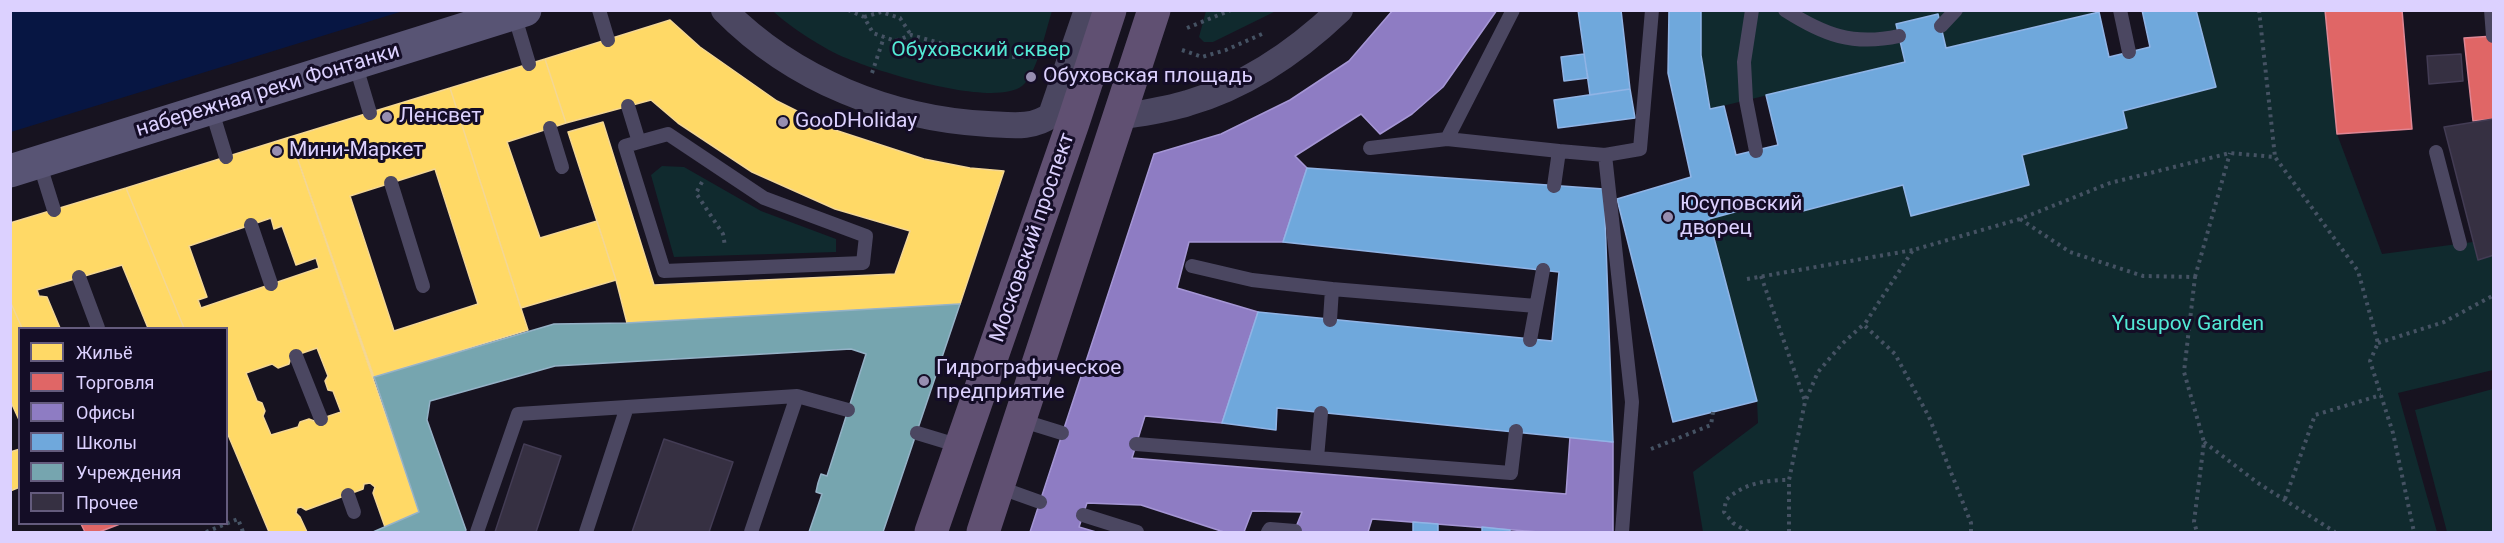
<!DOCTYPE html>
<meta charset="utf-8">
<style>
body{margin:0}
#map{position:relative;width:2504px;height:543px;overflow:hidden;background:#171320;font-family:Roboto,sans-serif}
canvas{display:block}
.frame{position:absolute;inset:0;border:12px solid #dcd1ff;pointer-events:none}
.legend{position:absolute;left:18px;top:327px;width:210px;height:198px;box-sizing:border-box;background:#140d26;border:2px solid #645b7d;margin:0;padding:8px 10px;list-style:none;font-size:18px;color:#dcd1ff}
.legend li{display:flex;align-items:center;gap:12px;height:30px}
.legend b{width:30px;border:2px solid #645b7d}
</style>
<div id="map">
<canvas width="2504" height="543"></canvas>
<div class="frame"></div>
<ul class="legend">
<li><b style="height:16px;background:#ffd966"></b>Жильё</li>
<li><b style="height:16px;background:#e06666"></b>Торговля</li>
<li><b style="height:16px;background:#8e7cc3"></b>Офисы</li>
<li><b style="height:16px;background:#6fa8dc"></b>Школы</li>
<li><b style="height:16px;background:#76a5af"></b>Учреждения</li>
<li><b style="height:16px;background:#363042"></b>Прочее</li>
</ul>
</div>
<script>
const g = document.querySelector('canvas').getContext('2d');
g.lineJoin = 'round';
function paint(path, color) {
  g.fillStyle = color;
  g.fill(path, 'evenodd');
}
function trace(path, color, width, dash) {
  g.strokeStyle = color;
  g.lineWidth = width;
  g.lineCap = dash ? 'butt' : 'round';
  g.setLineDash(dash || []);
  g.stroke(path);
}
function label(font, color, halo, rows, align = 'center') {
  g.font = font + ' Roboto,sans-serif';
  g.lineWidth = 6;
  g.setLineDash([]);
  g.textBaseline = 'middle';
  g.strokeStyle = halo;
  g.fillStyle = color;
  for (const [text, x, y, turn = 0] of rows) {
    g.save();
    g.translate(x, y);
    g.rotate((+turn || 0) * Math.PI / 180);
    g.textAlign = isNaN(turn) ? turn : align;
    if (halo) g.strokeText(text, 0, 0);
    g.fillText(text, 0, 0);
    g.restore();
  }
}
paint(new Path2D(`
 M 773,11 L 1052,11 C 1046,29 1037,75 1022,86 C 993,108 879,72 846,58 C 827,51 787,25 773,11 Z
 M 1206,11 L 1206,10 L 1276,11 L 1213,42 L 1204,42 L 1199,37 Z
 M 1701,11 L 2100,11 L 1946,48 L 1938,14 L 1897,24 L 1905,62 L 1710,109 L 1701,55 Z
 M 2196,11 L 2325,11 L 2337,134 L 2382,254 L 2473,242 L 2478,259 L 2493,255 L 2493,370 L 2398,393 L 2437,532 L 1703,532 L 1693,472 L 1758,423 L 1757,401 L 1709,219 L 1794,196 L 1799,212 L 1903,185 L 1912,216 L 2029,185 L 2022,155 L 2127,128 L 2123,111 L 2216,87 Z
 M 662,166 L 684,167 L 761,211 L 836,239 L 836,252 L 674,257 L 651,175 Z
 M 2493,389 L 2493,532 L 2447,532 L 2415,410 Z`), '#102a2e');
paint(new Path2D(`
 M 11,10 L 403,10 L 403,11 L 11,132 Z`), '#071643');
const homes = new Path2D(`
 M 670,20 L 700,47 L 777,101 L 835,130 L 924,159 L 970,168 L 1004,171 L 960,304 L 627,323 L 616,280 L 568,132 L 603,122 L 654,285 L 895,274 L 910,231 L 835,209 L 752,172 L 678,123 L 651,100 L 566,123 L 545,59 Z
 M 545,59 L 566,123 L 507,142 L 540,238 L 597,221 L 616,280 L 521,308 L 450,88 Z
 M 450,88 L 528,330 L 374,377 L 290,137 ZM 435,169 L 478,304 L 394,331 L 350,196 Z
 M 290,137 L 419,512 L 385,527 L 373,493 L 375,487 L 370,483 L 364,484 L 363,489 L 306,510 L 301,507 L 297,508 L 296,513 L 300,517 L 307,532 L 269,532 L 226,430 L 226,328 L 184,328 L 126,188 ZM 271,218 L 274,229 L 282,226 L 296,265 L 316,258 L 319,268 L 201,308 L 198,300 L 207,297 L 189,246 ZM 317,348 L 328,376 L 325,381 L 328,390 L 333,391 L 341,412 L 314,421 L 309,419 L 300,422 L 298,427 L 271,435 L 263,416 L 265,411 L 262,403 L 257,401 L 246,373 L 272,364 L 278,368 L 289,364 L 291,357 Z
 M 126,188 L 184,328 L 148,328 L 122,265 L 37,290 L 39,296 L 47,297 L 60,328 L 22,328 L 10,301 L 10,223 Z
 M 10,301 L 22,328 L 20,328 L 20,422 L 10,400 Z
 M 20,449 L 20,487 L 10,491 L 10,452 Z`);
paint(homes, '#ffd966');
trace(homes, '#f4d794', 1.5);
const shops = new Path2D(`
 M 2325,10 L 2402,10 L 2412,129 L 2337,134 Z
 M 2494,36 L 2494,119 L 2473,121 L 2464,38 Z
 M 81,524 L 120,524 L 99,532 L 85,532 Z`);
paint(shops, '#e06666');
trace(shops, '#df8694', 1.5);
const offices = new Path2D(`
 M 1393,10 L 1497,10 L 1443,87 L 1412,114 L 1380,134 L 1361,114 L 1295,156 L 1307,168 L 1283,242 L 1189,242 L 1177,288 L 1258,312 L 1222,423 L 1145,416 L 1132,458 L 1566,494 L 1570,437 L 1613,442 L 1613,532 L 1539,532 L 1372,519 L 1368,532 L 1294,532 L 1302,512 L 1252,511 L 1244,532 L 1224,532 L 1141,505 L 1087,503 L 1079,527 L 1096,532 L 1030,532 L 1154,154 L 1221,134 L 1290,100 L 1349,61 Z`);
paint(offices, '#8e7cc3');
trace(offices, '#a596d5', 1.5);
const schools = new Path2D(`
 M 1578,10 L 1621,10 L 1630,89 L 1590,95 Z
 M 1669,10 L 1701,10 L 1701,55 L 1710,109 L 1724,106 L 1736,155 L 1778,145 L 1766,95 L 1905,62 L 1896,24 L 1938,14 L 1946,48 L 2099,12 L 2109,57 L 2150,47 L 2142,10 L 2196,10 L 2216,87 L 2123,111 L 2127,128 L 2022,155 L 2029,185 L 1911,216 L 1903,185 L 1799,212 L 1794,196 L 1709,219 L 1757,401 L 1673,422 L 1617,199 L 1691,177 L 1668,73 Z
 M 1584,54 L 1588,78 L 1564,81 L 1561,57 Z
 M 1630,89 L 1635,118 L 1558,128 L 1554,100 Z
 M 1307,168 L 1604,189 L 1613,442 L 1277,408 L 1276,430 L 1222,423 L 1258,312 L 1552,341 L 1559,272 L 1283,242 Z
 M 1413,522 L 1438,524 L 1438,532 L 1413,532 Z
 M 1482,527 L 1510,530 L 1510,532 L 1482,532 Z`);
paint(schools, '#6fa8dc');
trace(schools, '#90b4e6', 1.5);
const public = new Path2D(`
 M 960,304 L 883,532 L 809,532 L 822,494 L 816,492 L 818,483 L 821,474 L 827,476 L 866,354 L 851,349 L 555,366 L 430,401 L 427,420 L 466,530 L 465,532 L 373,532 L 419,512 L 374,377 L 554,324 L 627,323 Z`);
paint(public, '#76a5af');
trace(public, '#95b2c7', 1.5);
const building = new Path2D(`
 M 2461,54 L 2463,81 L 2429,84 L 2427,56 Z
 M 2493,119 L 2494,255 L 2478,260 L 2444,127 Z
 M 664,439 L 733,462 L 709,532 L 632,532 Z
 M 524,444 L 561,456 L 536,532 L 495,532 Z`);
paint(building, '#363042');
trace(building, '#433c54', 1.5);
trace(new Path2D(`
 M 848,10 L 864,17 L 873,33 L 895,41 L 911,35 L 943,44 L 1010,57 L 1042,56
 M 2259,10 L 2275,157
 M 864,17 L 881,12 L 900,18 L 911,35
 M 1187,28 L 1231,10
 M 1182,50 L 1202,57 L 1226,50 L 1262,34
 M 872,73 L 884,37
 M 702,182 L 696,193 L 723,234 L 725,246
 M 2020,219 L 2070,252 L 2143,276 L 2195,277 L 2184,372 L 2204,442 L 2194,522 L 2197,532
 M 1761,276 L 1805,401
 M 2195,277 L 2230,153
 M 1747,279 L 1913,250
 M 2378,343 L 2444,322 L 2494,295
 M 2204,442 L 2258,483 L 2335,532
 M 1651,449 L 1711,425 L 1713,412
 M 2285,499 L 2315,415 L 2381,395
 M 206,532 L 238,519 L 243,532
 M 1748,532 L 1733,523 L 1724,512 L 1726,500 C 1744,483 1766,480 1789,480
 M 1789,532 L 1789,480 L 1805,402 L 1818,372 L 1842,344 L 1863,325
 M 1971,532 L 1971,523 L 1929,417 L 1895,354 L 1864,325 L 1913,250 L 2020,219 L 2110,183 L 2230,153 L 2275,157 L 2358,271 L 2378,343 L 2370,361 L 2393,433 L 2414,532`), '#455263', 4, [3, 4.5]);
trace(new Path2D(`
 M 599,10 L 608,40
 M 1752,10 L 1744,62 L 1746,100 L 1756,151
 M 1785,10 C 1824,35 1853,46 1899,36
 M 2120,10 L 2129,52
 M 2491,10 L 2493,36
 M 514,14 L 529,64
 M 1941,26 L 1956,10
 M 355,63 L 370,113
 M 628,106 L 639,142 L 625,146 L 664,271 L 863,263 L 866,236 L 764,198 L 668,134 L 639,142
 M 211,108 L 226,157
 M 550,128 L 562,167
 M 1447,139 L 1559,151
 M 1370,148 L 1447,139 L 1513,10
 M 2436,152 L 2460,244
 M 39,162 L 54,210
 M 391,183 L 423,286
 M 1554,186 L 1559,151 L 1605,155
 M 251,225 L 271,284
 M 1192,266 L 1252,280 L 1332,289
 M 79,277 L 98,328
 M 1330,320 L 1332,289 L 1536,306
 M 1530,340 L 1543,270
 M 296,356 L 321,419
 M 1020,420 L 1062,433
 M 917,433 L 960,446
 M 1136,444 L 1511,473 L 1516,431
 M 1317,458 L 1321,413
 M 998,487 L 1040,502
 M 348,495 L 354,512
 M 1083,515 L 1137,532
 M 477,532 L 518,414 L 797,396 L 848,410
 M 586,532 L 627,407
 M 751,532 L 797,396
 M 1268,532 L 1270,529 L 1295,531
 M 1622,532 L 1632,402 L 1605,155 L 1640,149 L 1652,10`), '#4b4761', 14);
trace(new Path2D(`
 M 724,10 C 793,80 891,119 988,124 C 1010,125 1033,129 1051,115 L 1087,10
 M 1120,117 C 1142,113 1166,110 1188,103 C 1247,86 1296,52 1340,10`), '#4b4761', 26);
trace(new Path2D(`
 M 10,171 L 525,10`), '#585474', 33);
trace(new Path2D(`
 M 931,532 L 1073,123 L 1110,10
 M 983,532 L 1154,10`), '#605072', 33);
for (const [x, y, r, color] of [
 [1031,77,6,"#978eb1"],
 [387,117,6,"#978eb1"],
 [783,122,6,"#978eb1"],
 [277,151,6,"#978eb1"],
 [1668,217,6,"#978eb1"],
 [924,381,6,"#978eb1"]
]) {
  const dot = new Path2D();
  dot.arc(x, y, r, 0, 2 * Math.PI);
  g.fillStyle = color;
  g.fill(dot);
  trace(dot, '#140d26', 2);
}
label('21px', '#53e9d5', '#140d26', [
 ["Обуховский сквер",981,51],
 ["Yusupov Garden",2188,325]
]);
label('21px', '#dcd1ff', '#140d26', [
 ["Обуховская площадь",1043,77],
 ["Ленсвет",399,117],
 ["GooDHoliday",795,122],
 ["Мини-Маркет",289,151],
 ["Юсуповский",1680,205],
 ["дворец",1680,229],
 ["Гидрографическое",936,369],
 ["предприятие",936,393]
], 'left');
label('21px', '#dcd1ff', '#140d26', [
 ["набережная реки Фонтанки",268,91,-17],
 ["Московский проспект",1033,238,-71]
]);
</script>
